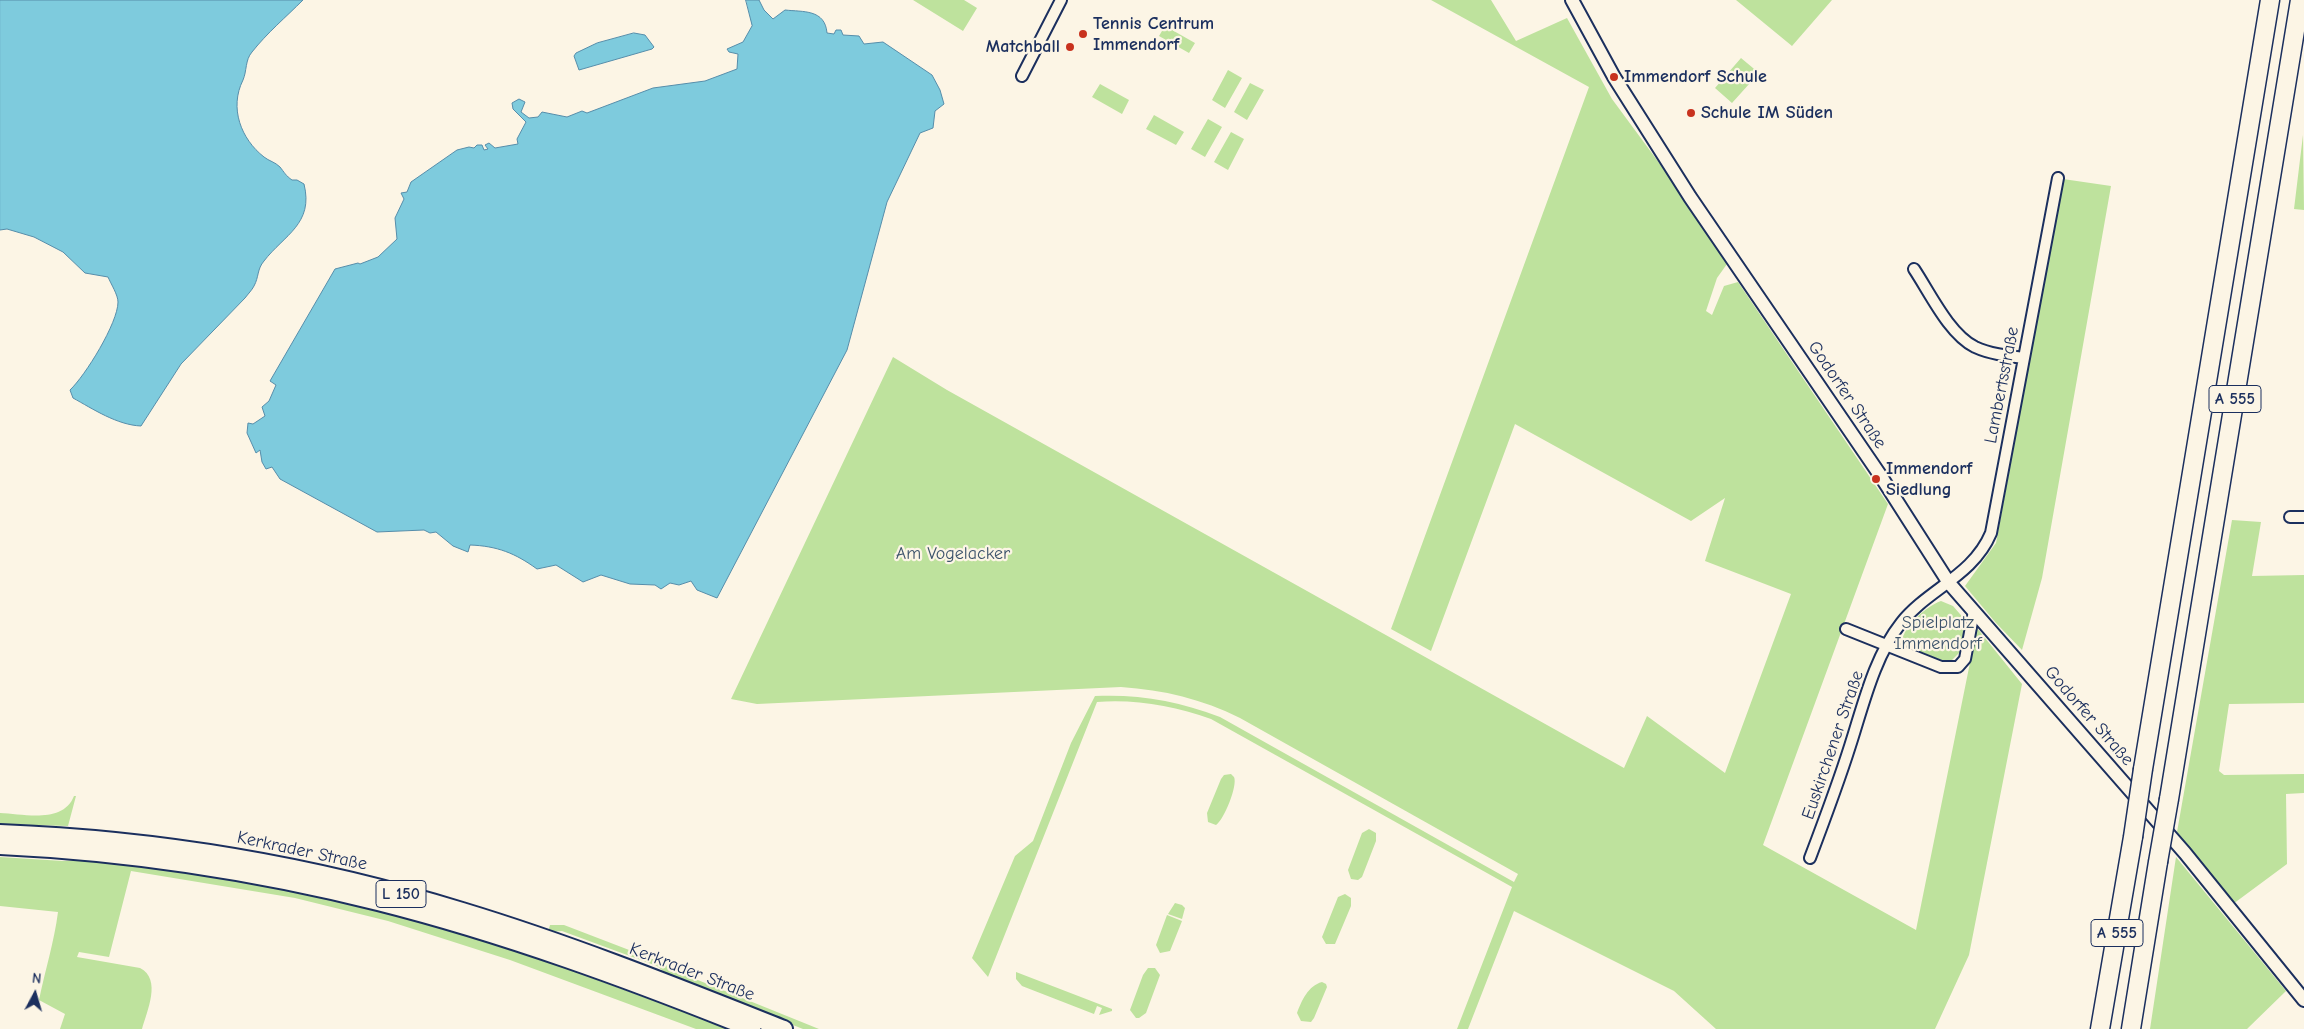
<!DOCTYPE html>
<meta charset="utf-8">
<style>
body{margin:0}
#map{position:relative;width:2304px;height:1029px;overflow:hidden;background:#fcf5e5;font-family:"Comic Neue",sans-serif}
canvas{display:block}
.north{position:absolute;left:10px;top:969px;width:50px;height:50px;-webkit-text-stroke:4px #fcf5e5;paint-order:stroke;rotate:6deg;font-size:14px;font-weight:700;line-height:20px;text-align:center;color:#1b2f5e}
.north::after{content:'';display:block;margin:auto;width:18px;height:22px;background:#1b2f5e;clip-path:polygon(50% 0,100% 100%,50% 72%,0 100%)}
</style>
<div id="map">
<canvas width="2304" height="1029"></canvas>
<div class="north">N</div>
</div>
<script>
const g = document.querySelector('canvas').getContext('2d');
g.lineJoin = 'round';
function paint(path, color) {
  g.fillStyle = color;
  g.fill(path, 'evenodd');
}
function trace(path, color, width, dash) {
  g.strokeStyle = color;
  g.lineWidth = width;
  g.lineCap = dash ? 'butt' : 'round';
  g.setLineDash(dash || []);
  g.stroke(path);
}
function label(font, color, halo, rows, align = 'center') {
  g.font = font + ' "Comic Neue",sans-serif';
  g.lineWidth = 4.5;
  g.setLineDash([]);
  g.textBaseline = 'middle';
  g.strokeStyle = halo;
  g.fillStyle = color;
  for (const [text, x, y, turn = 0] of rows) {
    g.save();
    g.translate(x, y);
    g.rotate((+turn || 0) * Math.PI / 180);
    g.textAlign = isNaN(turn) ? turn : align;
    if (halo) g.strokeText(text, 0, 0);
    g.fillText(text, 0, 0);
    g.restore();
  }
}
paint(new Path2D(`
 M 913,0 L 964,0 L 977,8 L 963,31 Z
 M 1431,0 L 1491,0 L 1516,41 L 1567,18 L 1612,99 L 1668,175 L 1727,264 L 1717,278 L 1706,311 L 1712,315 L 1724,286 L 1738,282 L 1888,504 L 1763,845 L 1916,930 L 1977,628 L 2022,684 L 1969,955 L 1935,1029 L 1716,1029 L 1674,991 L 1514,911 L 1468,1029 L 1457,1029 L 1512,887 L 1211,719 C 1174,706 1136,699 1097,702 L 988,977 L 972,958 L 1015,856 L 1033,841 L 1071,743 L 1095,696 C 1139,694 1178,701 1220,717 L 1514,882 L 1518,874 L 1240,718 C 1202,699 1164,690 1121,687 L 757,704 L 731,699 L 893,357 L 947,390 L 1624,768 L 1647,716 L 1725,773 L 1791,594 L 1705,561 L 1725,498 L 1691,521 L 1515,424 L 1431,651 L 1391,629 L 1589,87 Z
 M 1736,0 L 1832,0 L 1792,46 Z
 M 1165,26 L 1195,43 L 1189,53 L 1159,36 Z
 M 1741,58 L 1759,73 L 1732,103 L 1715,88 Z
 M 1228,70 L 1242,78 L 1225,108 L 1212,100 Z
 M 1250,83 L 1264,90 L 1247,120 L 1234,112 Z
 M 1100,84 L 1129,100 L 1122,114 L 1092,97 Z
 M 1154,115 L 1184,132 L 1176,145 L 1146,129 Z
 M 1208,119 L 1222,127 L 1205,157 L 1191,149 Z
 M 1231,132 L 1244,139 L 1228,170 L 1214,162 Z
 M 2303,135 L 2304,210 L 2294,209 Z
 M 2063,179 L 2111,186 L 2042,578 L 2022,650 L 1996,623 L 1965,586 L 1996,543 Z
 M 2232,520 L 2261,522 L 2252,576 L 2304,575 L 2304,703 L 2229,704 L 2219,771 L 2224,775 L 2304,774 L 2304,793 L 2286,794 L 2287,864 L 2233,904 L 2177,832 Z
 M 1941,601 L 1953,606 L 1966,621 L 1959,653 L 1951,661 L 1944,661 L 1906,646 L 1902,642 C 1903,626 1927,606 1941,601 Z
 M 1231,774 L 1234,777 C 1238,785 1224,820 1216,825 L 1208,822 L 1207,813 L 1221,779 L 1224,775 Z
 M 74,796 L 76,796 L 68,826 L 0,824 L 0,813 C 24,814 63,824 74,796 Z
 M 1369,829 L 1376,833 L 1376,841 L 1362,877 L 1358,880 L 1351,879 L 1348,870 L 1362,833 Z
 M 0,857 L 63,861 L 95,859 L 182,870 L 319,895 L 431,923 L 522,952 L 730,1029 L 696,1029 L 510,960 L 388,921 L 295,898 L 131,871 L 109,957 L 79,952 L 77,957 L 140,968 C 162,979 147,1011 142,1029 L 60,1029 L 65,1014 L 39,1000 C 45,970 54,943 58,912 L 0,906 Z
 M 2176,857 L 2286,991 L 2247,1029 L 2150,1029 Z
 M 1345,894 L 1351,898 L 1351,906 L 1335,944 L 1326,944 L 1322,937 L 1338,897 Z
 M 1175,903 L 1182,905 L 1185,908 L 1182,919 L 1168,914 Z
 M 1167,915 L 1182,921 L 1170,951 L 1160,953 L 1156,945 Z
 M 550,925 L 564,925 L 663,963 L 673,970 L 819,1029 L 803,1029 L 669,976 L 657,966 L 562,931 L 548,932 Z
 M 1148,968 L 1155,968 L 1160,975 L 1146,1013 L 1139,1018 L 1136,1018 L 1130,1010 L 1143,975 Z
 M 1016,972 L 1112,1009 L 1112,1011 L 1099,1015 L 1102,1008 L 1097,1006 L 1094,1014 L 1022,986 L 1016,979 Z
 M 1322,982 L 1326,984 L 1327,987 L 1314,1018 L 1311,1022 L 1301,1021 L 1297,1013 C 1302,1000 1308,986 1322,982 Z`), '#bee29d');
const water = new Path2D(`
 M 0,0 L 303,0 C 286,17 267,33 252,52 C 245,60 247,71 243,80 C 229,108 241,139 264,157 C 269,161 275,162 280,167 C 284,172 286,176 292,180 L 297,180 L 304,184 C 314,224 284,235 264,261 C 257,269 259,277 254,286 C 252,290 248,294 245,298 L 181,364 L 141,426 C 117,425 93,409 73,398 L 70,390 C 85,376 118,323 118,302 C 118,295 111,284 108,277 L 85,273 L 63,252 L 34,237 L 7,229 L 0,230 Z
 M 746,0 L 759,0 L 764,10 L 773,19 L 785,10 C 803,12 825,9 827,33 L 834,34 L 836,30 L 841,30 L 843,35 L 859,36 L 864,44 L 883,42 L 932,75 L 940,90 L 944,104 L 935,111 L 933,128 L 920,133 L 887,202 L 847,350 L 717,598 L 697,590 L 691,581 L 679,585 L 670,583 L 661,589 L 655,585 L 630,584 L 601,575 L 583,582 L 556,565 L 537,569 C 515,553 497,546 470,545 L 468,552 L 453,546 L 436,532 L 430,533 L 424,530 L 377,532 L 280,479 L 272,467 L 266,469 L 262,462 L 260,450 L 256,453 L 247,433 L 248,423 L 253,424 L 265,416 L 262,407 L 269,401 L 276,385 L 270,381 L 335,269 L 358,263 L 360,264 L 378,257 L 397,239 L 395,218 L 404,199 L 401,193 L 407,192 L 411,182 L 457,150 L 469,147 L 474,148 L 477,145 L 482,145 L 484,150 L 488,149 L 485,145 L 489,143 L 495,148 L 518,144 L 517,139 L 526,122 L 513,109 L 512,103 L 519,99 L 525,102 L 521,112 L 529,118 L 538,117 L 542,112 L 567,117 L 582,111 L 587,113 L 653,88 L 705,81 L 737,69 L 738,54 L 729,52 L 727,49 L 743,42 L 752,26 Z
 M 634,33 L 645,35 L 654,47 L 652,49 L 579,70 L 574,56 L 576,53 L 597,43 Z`);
paint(water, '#7ecbdd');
trace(water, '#568daa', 1);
const minor = new Path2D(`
 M 1022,76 L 1061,0
 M 1914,269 C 1930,293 1949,334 1975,347 C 1990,354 2008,356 2024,358
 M 2290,517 L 2304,517
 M 1846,629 L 1941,667 L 1958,667 L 1965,659 L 1974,611
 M 1810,858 C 1824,821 1838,784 1850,746 C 1863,706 1874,657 1901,623 C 1928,589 1973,576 1991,533 L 2058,178`);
const tertiary = new Path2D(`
 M 1572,0 L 1614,77 L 1690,197 L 1880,475 L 1949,583 L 2185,853 L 2304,1000`);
const trunk = new Path2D(`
 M 0,833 C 156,839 313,865 462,911 C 571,944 678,987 784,1029
 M 0,846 C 128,852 254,871 378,902 C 505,934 630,980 752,1029`);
const motorway = new Path2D(`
 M 2143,769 L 2270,0
 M 2169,799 L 2300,0
 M 2100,1029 L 2133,837
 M 2131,1029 L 2158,862`);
trace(minor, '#1b2f5e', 14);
trace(tertiary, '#1b2f5e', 16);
trace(trunk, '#1b2f5e', 20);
trace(motorway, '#1b2f5e', 21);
trace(minor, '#fcf5e5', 10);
trace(tertiary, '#fcf5e5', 12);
trace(trunk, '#fcf5e5', 16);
trace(motorway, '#fcf5e5', 18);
const motorwayBridge = new Path2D(`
 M 2133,837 L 2143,769
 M 2158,862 L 2169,799`);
trace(motorwayBridge, '#1b2f5e', 21, []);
trace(motorwayBridge, '#fcf5e5', 18);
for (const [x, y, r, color] of [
 [1083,34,5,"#c8321e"],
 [1070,47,5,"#c8321e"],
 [1614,77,5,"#c8321e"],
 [1691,113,5,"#c8321e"],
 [1876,479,5,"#c8321e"]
]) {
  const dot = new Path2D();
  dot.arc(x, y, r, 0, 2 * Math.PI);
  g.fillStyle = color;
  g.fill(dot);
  trace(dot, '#fcf5e5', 2);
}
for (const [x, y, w] of [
 [2235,399,52],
 [401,894,50],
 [2117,933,52]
]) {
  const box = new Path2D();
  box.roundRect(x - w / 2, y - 13.5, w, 27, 4);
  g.fillStyle = '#fcf5e5';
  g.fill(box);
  trace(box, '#1b2f5e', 1);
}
label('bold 16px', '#1b2f5e', null, [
 ["A 555",2235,399],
 ["L 150",401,894],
 ["A 555",2117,933]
]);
label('bold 18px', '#1b2f5e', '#fcf5e5', [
 ["Tennis Centrum",1093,24],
 ["Immendorf",1093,45],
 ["Matchball",1060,47,"right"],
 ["Immendorf Schule",1624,77],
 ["Schule IM Süden",1701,113],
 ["Immendorf",1886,469],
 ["Siedlung",1886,490]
], 'left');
label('18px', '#1b2f5e', '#fcf5e5', [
 ["Lambertsstraße",2002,385,-79],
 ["Godorfer Straße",1847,395,56],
 ["Godorfer Straße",2089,716,49],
 ["Euskirchener Straße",1833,745,-71],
 ["Kerkrader Straße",302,851,12],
 ["Kerkrader Straße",692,972,21]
]);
label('18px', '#3c536b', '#fcf5e5', [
 ["Am Vogelacker",953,554],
 ["Spielplatz",1938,623],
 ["Immendorf",1938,644]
]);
</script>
